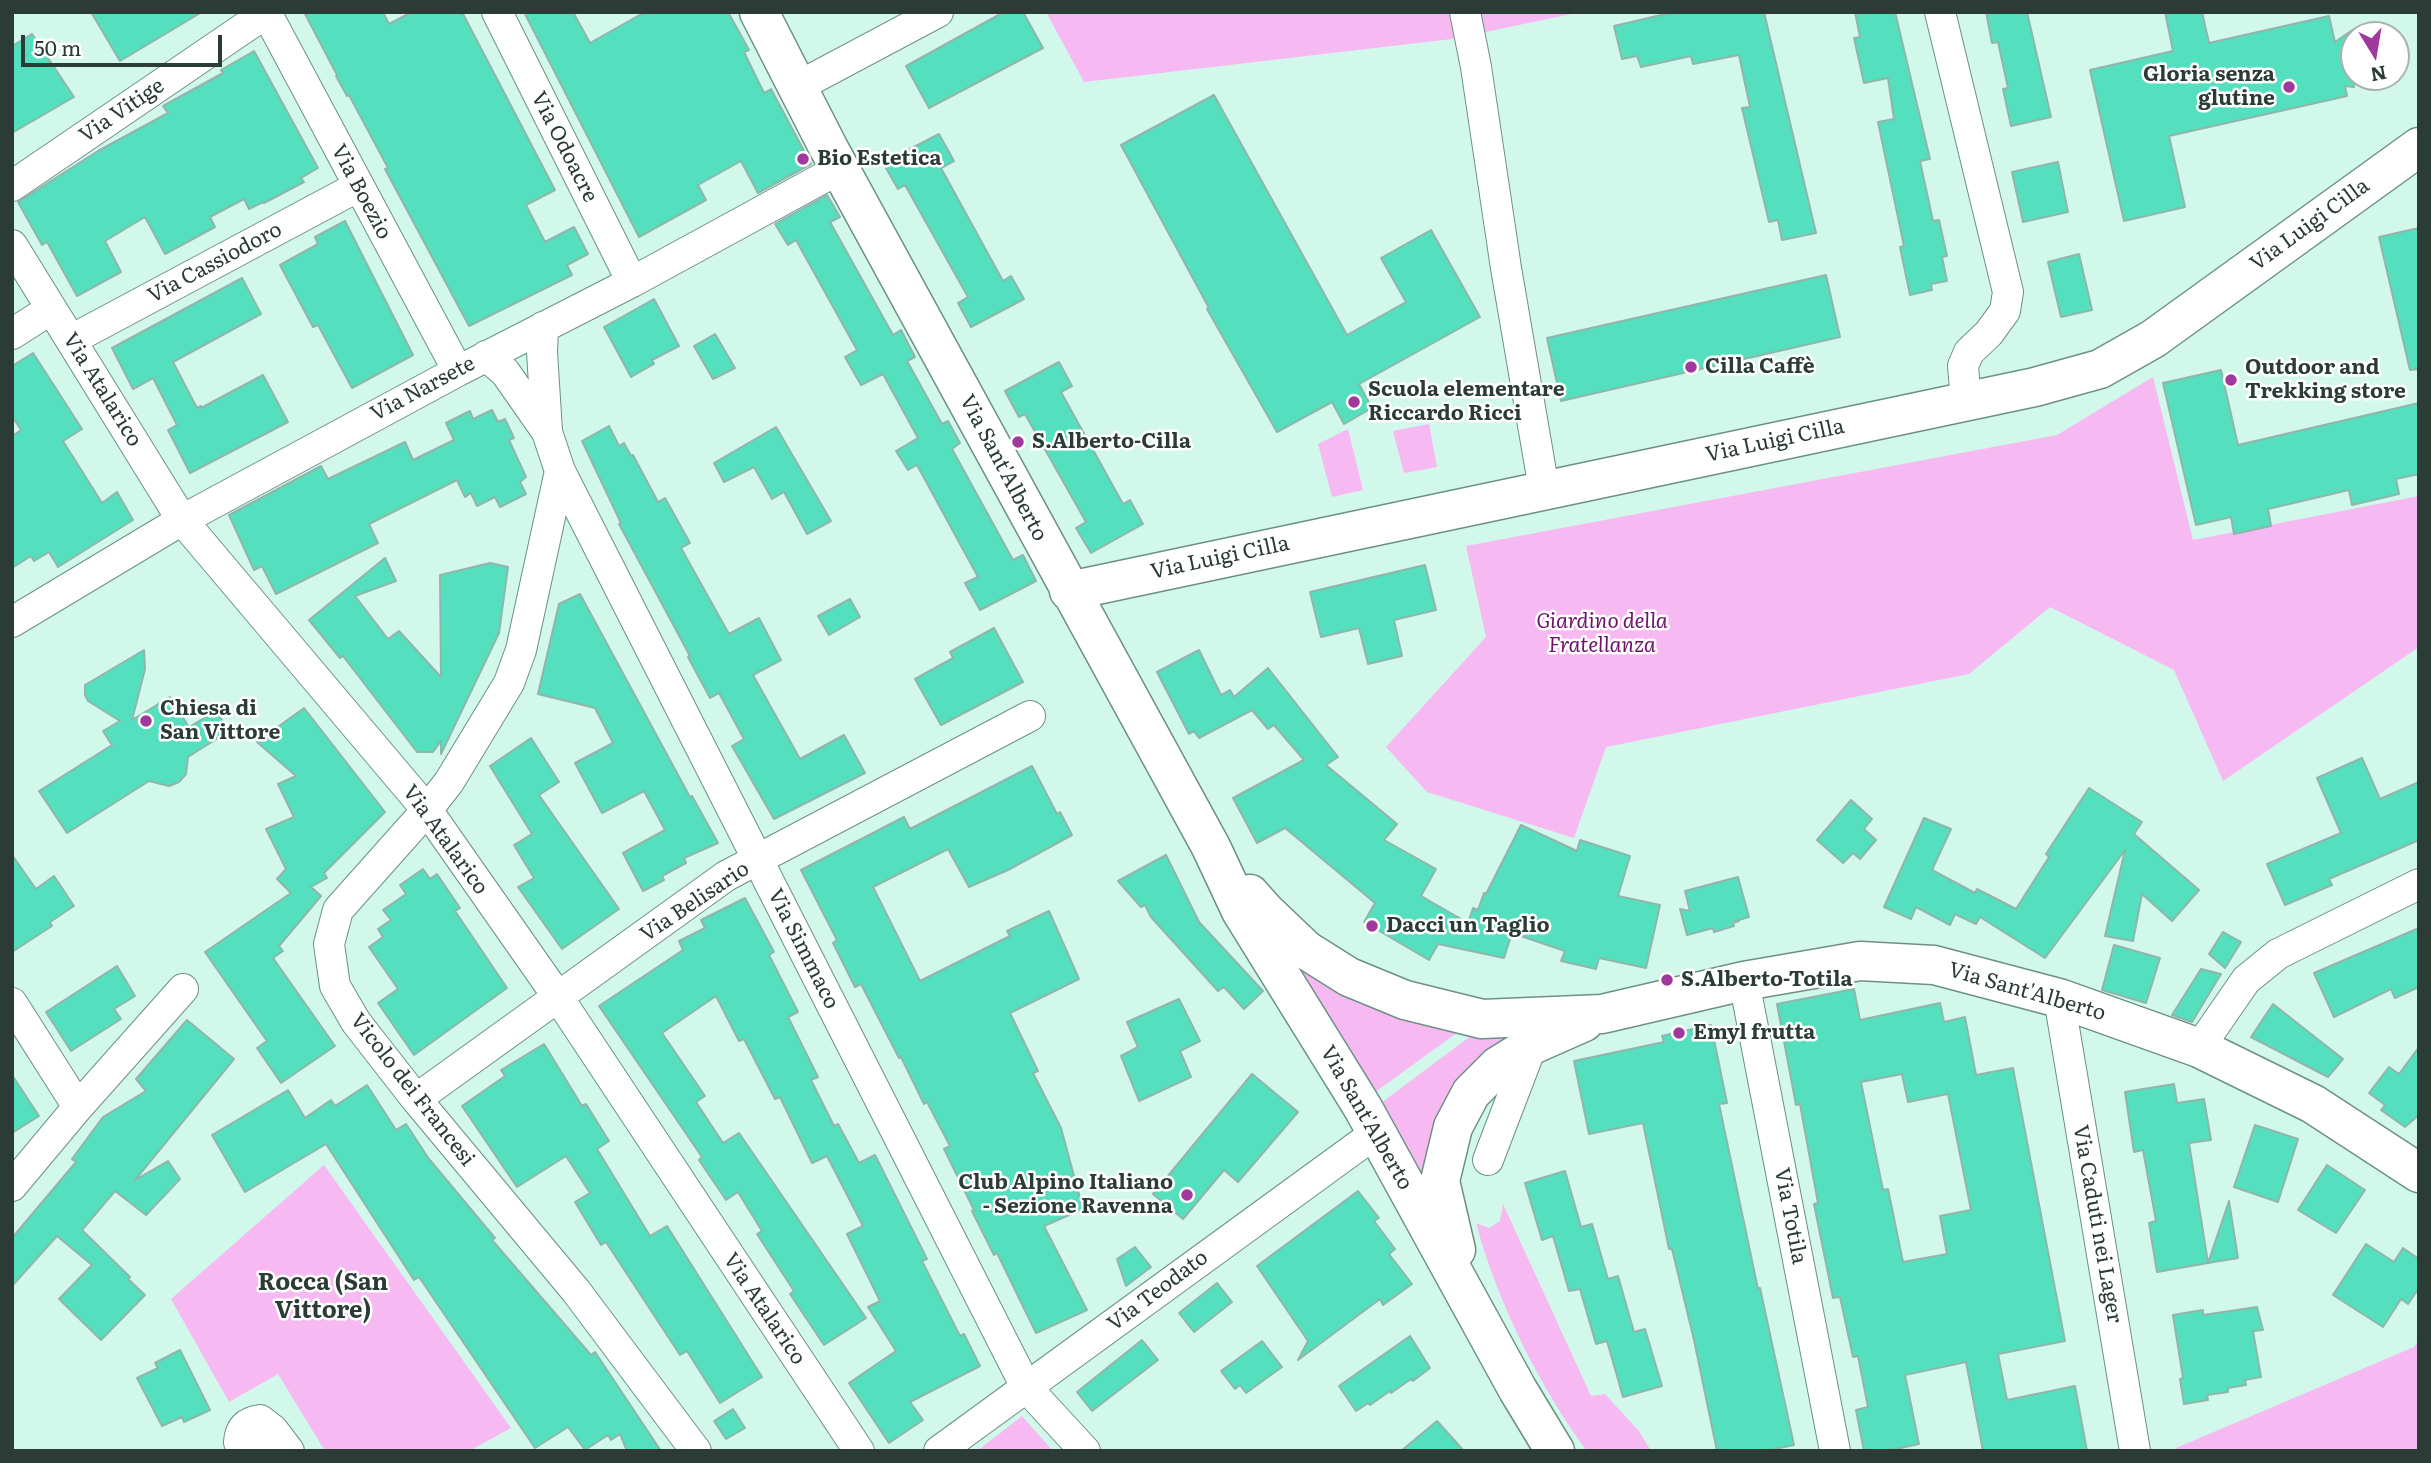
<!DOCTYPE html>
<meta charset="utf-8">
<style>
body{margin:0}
#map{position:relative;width:2431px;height:1463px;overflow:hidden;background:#d2f8ec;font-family:Literata,serif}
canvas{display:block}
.frame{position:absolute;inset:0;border:14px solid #2b3b36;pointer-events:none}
.north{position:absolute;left:2340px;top:21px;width:70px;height:70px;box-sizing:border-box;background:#fff;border:2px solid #aab1af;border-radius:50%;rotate:169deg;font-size:19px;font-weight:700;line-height:28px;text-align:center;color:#2b3b36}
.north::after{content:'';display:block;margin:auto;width:24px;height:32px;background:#a0399d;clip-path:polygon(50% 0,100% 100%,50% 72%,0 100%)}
.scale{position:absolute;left:21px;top:35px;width:201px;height:32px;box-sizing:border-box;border:4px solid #2b3b36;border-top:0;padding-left:9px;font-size:21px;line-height:24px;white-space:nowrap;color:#2b3b36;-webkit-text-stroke:5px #fff;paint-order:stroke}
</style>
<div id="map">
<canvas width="2431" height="1463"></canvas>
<div class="frame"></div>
<div class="north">N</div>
<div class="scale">50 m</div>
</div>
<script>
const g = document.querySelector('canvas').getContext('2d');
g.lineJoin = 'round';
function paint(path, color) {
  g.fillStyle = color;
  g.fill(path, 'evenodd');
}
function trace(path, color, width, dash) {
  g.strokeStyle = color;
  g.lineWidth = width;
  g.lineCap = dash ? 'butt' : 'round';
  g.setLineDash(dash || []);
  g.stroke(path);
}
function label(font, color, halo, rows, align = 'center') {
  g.font = font + ' Literata,serif';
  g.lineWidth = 5;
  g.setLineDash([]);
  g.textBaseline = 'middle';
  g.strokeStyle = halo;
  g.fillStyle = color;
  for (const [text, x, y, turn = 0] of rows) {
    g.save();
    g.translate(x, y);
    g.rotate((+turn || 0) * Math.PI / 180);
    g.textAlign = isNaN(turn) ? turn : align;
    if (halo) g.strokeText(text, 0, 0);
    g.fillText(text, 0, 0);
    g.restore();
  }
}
paint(new Path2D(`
 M 1046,12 L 1581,12 L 1452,39 L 1084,82 Z
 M 2153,377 L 2193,540 L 2419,496 L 2419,647 L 2223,781 L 2174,670 L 2050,607 L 1969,674 L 1606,747 L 1574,838 L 1427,792 L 1386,747 L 1486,637 L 1466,546 L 2057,435 Z
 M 1429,424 L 1437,467 L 1404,473 L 1393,431 Z
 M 1348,429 L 1363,490 L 1332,497 L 1318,444 Z
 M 1300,961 L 1461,1030 L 1371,1095 L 1293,975 Z
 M 1517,1030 L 1486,1060 L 1437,1220 L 1377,1106 L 1476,1032 Z
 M 324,1165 L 511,1428 L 469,1451 L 325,1451 L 278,1374 L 229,1402 L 171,1299 Z
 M 1503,1204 L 1591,1396 L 1605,1394 L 1639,1431 L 1651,1451 L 1587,1451 C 1540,1388 1496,1299 1476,1223 L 1489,1228 L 1500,1221 Z
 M 2419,1340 L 2419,1451 L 2176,1451 L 2176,1448 L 2414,1347 Z
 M 1022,1416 L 1053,1451 L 977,1451 Z`), '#f7b9f2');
const building = new Path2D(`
 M 91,12 L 202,12 L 120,61 Z
 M 304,12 L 383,12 L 389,24 L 412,12 L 462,12 L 555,190 L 526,205 L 545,242 L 574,227 L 588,254 L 567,265 L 572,275 L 469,326 L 385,169 L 388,168 L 349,95 L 347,96 L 336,76 L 337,75 Z
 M 524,12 L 573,12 L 590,43 L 645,12 L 728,12 L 749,50 L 744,52 L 764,93 L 771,89 L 811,164 L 758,193 L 741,161 L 698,185 L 706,200 L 639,237 Z
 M 1004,12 L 1023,12 L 1043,48 L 929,108 L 906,66 Z
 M 1674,12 L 1764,12 L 1816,233 L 1782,240 L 1778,220 L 1769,222 L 1742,108 L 1750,107 L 1739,55 L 1693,64 L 1691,56 L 1641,67 L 1637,56 L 1622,59 L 1614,26 Z
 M 1855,12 L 1895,12 L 1930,159 L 1920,161 L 1933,221 L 1939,220 L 1947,256 L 1942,257 L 1947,281 L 1931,284 L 1932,290 L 1910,295 L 1900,247 L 1904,246 L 1878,122 L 1894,119 L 1888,78 L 1864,83 L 1854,38 L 1860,37 Z
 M 1986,12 L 2027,12 L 2051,117 L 2011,126 L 2003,89 L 2008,88 L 1998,42 L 1992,43 Z
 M 2165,12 L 2202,12 L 2209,43 L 2329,16 L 2335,42 L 2354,29 L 2354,87 L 2345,86 L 2347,96 L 2169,136 L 2185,207 L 2124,221 L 2090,70 L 2173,51 Z
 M 32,34 L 74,97 L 12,133 L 12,46 Z
 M 254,51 L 318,168 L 301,178 L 304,182 L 264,203 L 263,202 L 249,209 L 244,199 L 210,217 L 215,227 L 165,254 L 145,217 L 105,241 L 121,272 L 77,296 L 47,242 L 42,245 L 18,202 L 98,151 L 168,113 L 163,106 L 223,73 L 221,70 Z
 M 1214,95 L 1347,335 L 1406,302 L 1381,258 L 1431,230 L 1480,317 L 1359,384 L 1372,408 L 1344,424 L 1332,402 L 1277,432 L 1207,309 L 1209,308 L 1121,145 Z
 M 939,134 L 954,161 L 941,168 L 1003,281 L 1011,276 L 1024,299 L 971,327 L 958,303 L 968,297 L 905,185 L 898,189 L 883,163 Z
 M 2058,162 L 2068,212 L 2023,222 L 2012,172 Z
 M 827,195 L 840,217 L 830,222 L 893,335 L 901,330 L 915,357 L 907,361 L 942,424 L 948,421 L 960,443 L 952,449 L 1013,560 L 1023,555 L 1036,581 L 980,610 L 965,583 L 978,577 L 917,465 L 908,470 L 896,451 L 918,438 L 883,374 L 861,385 L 845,357 L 857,350 L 796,240 L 788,245 L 775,224 Z
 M 345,221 L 413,355 L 352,388 L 318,325 L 313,327 L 280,265 L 318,244 L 315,237 Z
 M 2419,228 L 2419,369 L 2410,370 L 2379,237 Z
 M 2079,254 L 2092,310 L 2061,317 L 2048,262 Z
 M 1826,275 L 1840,337 L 1561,401 L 1547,338 Z
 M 242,278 L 261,314 L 173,362 L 197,408 L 201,406 L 201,408 L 263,375 L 288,422 L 190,473 L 168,430 L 177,425 L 153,378 L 133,389 L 112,348 Z
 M 654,299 L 679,346 L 652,360 L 654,364 L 631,377 L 604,327 Z
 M 715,334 L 735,368 L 713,379 L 694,346 Z
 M 33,353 L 82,429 L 63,441 L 102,503 L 117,492 L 133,520 L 58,567 L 49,552 L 34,561 L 31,556 L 12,568 L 12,436 L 21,430 L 12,416 L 12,366 Z
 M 1059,362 L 1072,386 L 1061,392 L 1123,504 L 1130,500 L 1143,524 L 1091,553 L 1076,528 L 1086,522 L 1025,414 L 1019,417 L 1005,391 Z
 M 2221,370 L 2238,445 L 2419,403 L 2419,474 L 2396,479 L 2399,494 L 2352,505 L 2349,490 L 2268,509 L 2271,526 L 2234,534 L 2231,517 L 2196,525 L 2163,383 Z
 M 492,410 L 498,422 L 505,419 L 514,438 L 509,440 L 526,477 L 520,482 L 526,494 L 500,507 L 495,497 L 477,506 L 471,493 L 465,497 L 457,480 L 369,524 L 378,543 L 276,594 L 262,566 L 254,570 L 229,515 L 321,466 L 328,479 L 405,442 L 413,460 L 454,440 L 446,423 L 470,411 L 473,419 Z
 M 609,426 L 619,446 L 624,443 L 631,456 L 633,455 L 658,502 L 665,498 L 690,543 L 681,548 L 729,634 L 759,618 L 781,660 L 753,675 L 800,759 L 844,735 L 865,773 L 774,819 L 732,746 L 744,739 L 719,693 L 710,698 L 688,657 L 690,656 L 619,524 L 621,523 L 582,441 Z
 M 776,427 L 831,521 L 807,534 L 784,492 L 772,499 L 754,467 L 724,482 L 714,463 Z
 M 385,558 L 396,581 L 355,596 L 388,639 L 399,631 L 441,677 L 440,575 L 490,563 L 508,567 L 499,633 L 441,754 L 441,741 L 433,752 L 417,752 L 343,656 L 340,658 L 309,620 Z
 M 1425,565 L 1436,610 L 1394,620 L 1402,656 L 1368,664 L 1359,628 L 1321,637 L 1310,592 Z
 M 580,594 L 690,797 L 692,796 L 718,843 L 684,858 L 686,863 L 662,876 L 664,880 L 643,891 L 623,853 L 665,830 L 644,791 L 602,813 L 575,763 L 613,743 L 595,708 L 538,694 L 559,604 Z
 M 850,599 L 860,617 L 829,635 L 818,616 Z
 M 994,628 L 1023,682 L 941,725 L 915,679 L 953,658 L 950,652 Z
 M 144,650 L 145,669 L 132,720 L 170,697 L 189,727 L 216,711 L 229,731 L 188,757 L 186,774 L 179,782 L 169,786 L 149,781 L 67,833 L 39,791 L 112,745 L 103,731 L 120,721 L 88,701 L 85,695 L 85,685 Z
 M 1199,650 L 1221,695 L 1230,690 L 1234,697 L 1268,668 L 1338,757 L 1326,765 L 1397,824 L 1384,840 L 1436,869 L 1421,896 L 1468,923 L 1473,908 L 1478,910 L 1484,893 L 1486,894 L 1521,825 L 1577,851 L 1580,840 L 1630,856 L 1618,896 L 1660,905 L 1646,968 L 1599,958 L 1596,969 L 1561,961 L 1565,951 L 1512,933 L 1504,958 L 1438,944 L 1429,960 L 1364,922 L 1375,903 L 1285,828 L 1257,843 L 1233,798 L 1304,760 L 1274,725 L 1268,729 L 1252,710 L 1199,738 L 1194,731 L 1189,734 L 1157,672 Z
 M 304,708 L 385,812 L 324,873 L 327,878 L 311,887 L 321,896 L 279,946 L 283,951 L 273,958 L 335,1046 L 281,1083 L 257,1048 L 267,1041 L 205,952 L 291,893 L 277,879 L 286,869 L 266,829 L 294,817 L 278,784 L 296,776 L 257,742 Z
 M 531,738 L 559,782 L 539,795 L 619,909 L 562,949 L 518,887 L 534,878 L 514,845 L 532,834 L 490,766 Z
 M 2362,758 L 2380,799 L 2419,782 L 2419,840 L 2329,879 L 2332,885 L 2285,905 L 2267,864 L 2341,833 L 2317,778 Z
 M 1032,766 L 1057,814 L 1060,812 L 1072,835 L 1008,870 L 969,887 L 948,849 L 873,887 L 920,981 L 1010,936 L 1007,931 L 1049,911 L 1079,979 L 1010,1013 L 1038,1071 L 1033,1073 L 1061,1128 L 1083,1209 L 1044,1226 L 1087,1310 L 1036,1333 L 997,1253 L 994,1255 L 972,1211 L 974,1210 L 944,1149 L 950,1146 L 927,1102 L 924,1104 L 901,1057 L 899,1058 L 861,984 L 855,987 L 833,943 L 837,940 L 801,870 L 904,817 L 910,829 Z
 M 2089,788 L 2142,822 L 2134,834 L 2199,890 L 2172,921 L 2142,894 L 2133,941 L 2105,936 L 2125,850 L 2045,958 L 1980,917 L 1976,924 L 1955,914 L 1950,925 L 1916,907 L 1911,919 L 1884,907 L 1924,818 L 1951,829 L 1932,870 L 1975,893 L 1977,889 L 2016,909 L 2049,857 L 2046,854 Z
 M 1851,800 L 1872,819 L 1864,829 L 1876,840 L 1860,859 L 1853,853 L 1843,863 L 1817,840 Z
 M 12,855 L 36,889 L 54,876 L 74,906 L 50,922 L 52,926 L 12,952 Z
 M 1166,855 L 1199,922 L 1263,991 L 1244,1009 L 1224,987 L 1218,991 L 1151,917 L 1145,905 L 1141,907 L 1118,881 Z
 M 423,869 L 430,879 L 437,874 L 460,908 L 455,911 L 507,988 L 414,1055 L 378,1003 L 398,989 L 369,947 L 383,937 L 378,929 L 391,920 L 383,910 L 406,894 L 400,885 Z
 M 1738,877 L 1749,917 L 1735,921 L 1739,921 L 1733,923 L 1734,926 L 1714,932 L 1713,928 L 1687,935 L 1680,909 L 1690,911 L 1685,891 Z
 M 745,898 L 774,952 L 769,955 L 798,1012 L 788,1017 L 818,1077 L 811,1080 L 834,1126 L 838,1124 L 859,1163 L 875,1155 L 927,1259 L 922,1261 L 960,1336 L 964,1334 L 980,1366 L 910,1402 L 923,1420 L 889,1443 L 849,1383 L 896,1351 L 868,1307 L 880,1301 L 847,1234 L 863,1226 L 827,1156 L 812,1163 L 780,1097 L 775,1099 L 744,1039 L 739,1041 L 716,996 L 662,1033 L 705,1096 L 696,1102 L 723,1143 L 739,1133 L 866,1318 L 824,1345 L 790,1294 L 794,1291 L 757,1234 L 762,1231 L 738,1192 L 726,1200 L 699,1160 L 702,1157 L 599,1006 L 683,950 L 679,941 L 705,928 L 701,920 Z
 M 2419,928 L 2419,987 L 2395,998 L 2391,989 L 2334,1017 L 2314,973 Z
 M 2223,932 L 2241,942 L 2225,968 L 2209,954 Z
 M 2114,945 L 2160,958 L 2146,1003 L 2102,990 Z
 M 117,966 L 135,996 L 114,1009 L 121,1019 L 71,1051 L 46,1012 Z
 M 2201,969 L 2221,974 L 2192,1022 L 2172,1015 Z
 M 1854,989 L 1860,1020 L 1940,1003 L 1944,1022 L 1965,1017 L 1976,1075 L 2013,1068 L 2065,1341 L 1998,1354 L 2007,1400 L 2075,1386 L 2087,1451 L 1983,1451 L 1966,1362 L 1905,1375 L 1919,1444 L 1887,1451 L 1864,1451 L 1856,1410 L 1868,1407 L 1858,1356 L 1853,1357 L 1840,1297 L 1833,1298 L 1814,1204 L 1818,1203 L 1800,1104 L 1796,1105 L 1777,1004 ZM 1902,1074 L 1908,1102 L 1948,1094 L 1971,1210 L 1940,1216 L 1947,1254 L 1903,1262 L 1888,1189 L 1883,1190 L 1861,1082 Z
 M 1179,999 L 1200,1041 L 1180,1051 L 1191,1077 L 1139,1101 L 1121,1056 L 1138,1047 L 1127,1022 Z
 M 2273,1004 L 2343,1059 L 2328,1077 L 2251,1037 Z
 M 187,1020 L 234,1059 L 135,1180 L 168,1161 L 180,1179 L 146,1215 L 115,1191 L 82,1230 L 130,1277 L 128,1279 L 145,1295 L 101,1340 L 59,1299 L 92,1265 L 57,1236 L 12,1286 L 12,1238 L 76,1162 L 72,1159 L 103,1117 L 146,1091 L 136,1079 Z
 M 1711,1025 L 1727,1103 L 1719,1104 L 1758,1289 L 1760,1288 L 1794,1445 L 1765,1451 L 1717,1451 L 1694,1340 L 1672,1249 L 1669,1249 L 1643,1123 L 1589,1134 L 1574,1061 L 1664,1042 L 1662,1036 Z
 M 544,1044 L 582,1106 L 586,1104 L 609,1141 L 597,1149 L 650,1236 L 667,1226 L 762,1377 L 720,1403 L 687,1351 L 680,1355 L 606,1242 L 601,1245 L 575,1202 L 590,1193 L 566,1156 L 517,1187 L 462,1106 L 505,1076 L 501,1070 Z
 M 2419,1047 L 2419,1115 L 2405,1127 L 2381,1110 L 2385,1105 L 2369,1093 L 2389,1067 L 2399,1074 Z
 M 1252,1074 L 1298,1112 L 1238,1182 L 1224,1170 L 1183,1219 L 1153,1194 Z
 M 12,1075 L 39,1116 L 12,1133 Z
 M 2174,1084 L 2177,1103 L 2204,1099 L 2211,1140 L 2189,1143 L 2208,1263 L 2157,1272 L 2149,1223 L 2156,1221 L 2143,1150 L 2134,1152 L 2125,1092 Z
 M 367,1085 L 396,1130 L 406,1124 L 429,1159 L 495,1238 L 492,1240 L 591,1355 L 595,1352 L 661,1451 L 627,1451 L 620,1434 L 611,1440 L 608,1435 L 585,1450 L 568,1427 L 535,1448 L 419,1277 L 414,1280 L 326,1144 L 245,1192 L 212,1135 L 288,1090 L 305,1118 L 331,1100 L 335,1106 Z
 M 2255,1125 L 2298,1139 L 2278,1202 L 2234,1187 Z
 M 2327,1165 L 2365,1190 L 2336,1233 L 2298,1210 Z
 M 1565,1171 L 1581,1227 L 1592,1224 L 1608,1279 L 1618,1276 L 1634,1332 L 1645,1329 L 1662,1386 L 1623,1397 L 1607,1341 L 1596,1344 L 1580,1289 L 1569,1291 L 1553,1236 L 1542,1240 L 1525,1183 Z
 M 1358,1191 L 1379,1218 L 1374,1221 L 1395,1249 L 1389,1254 L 1412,1284 L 1383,1305 L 1380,1299 L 1298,1360 L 1308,1341 L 1257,1266 Z
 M 2229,1201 L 2238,1258 L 2208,1263 Z
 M 2366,1244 L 2394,1262 L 2403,1248 L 2419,1259 L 2419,1288 L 2408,1304 L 2401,1299 L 2383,1327 L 2333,1295 Z
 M 1135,1247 L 1151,1267 L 1126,1286 L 1117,1259 Z
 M 1217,1283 L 1232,1302 L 1194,1332 L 1179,1313 Z
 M 2257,1307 L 2263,1330 L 2253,1331 L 2261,1377 L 2245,1380 L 2246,1385 L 2228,1388 L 2228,1392 L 2207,1395 L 2208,1400 L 2184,1404 L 2180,1379 L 2183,1378 L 2173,1315 L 2203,1310 L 2203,1315 Z
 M 1410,1336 L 1430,1368 L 1413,1381 L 1411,1379 L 1391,1393 L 1390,1391 L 1370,1405 L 1368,1403 L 1356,1411 L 1339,1386 Z
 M 1142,1340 L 1158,1360 L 1092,1411 L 1077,1392 Z
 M 1262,1341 L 1282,1367 L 1246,1393 L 1240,1385 L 1235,1389 L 1221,1371 Z
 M 180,1350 L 210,1410 L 184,1422 L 182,1417 L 162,1426 L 137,1378 L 158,1368 L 155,1363 Z
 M 733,1409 L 745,1428 L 726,1439 L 714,1421 Z
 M 1437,1421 L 1464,1451 L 1401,1451 Z`);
paint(building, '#54e0be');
trace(building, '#90b5aa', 2);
const street = new Path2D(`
 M 266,12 L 458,371
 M 497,12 L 632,282
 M 1465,12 L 1476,67 L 1506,268 L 1544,489
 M 1940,12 L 2008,292 L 2005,311 L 1989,333 L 1969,352 L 1963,366 L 1966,401
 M 797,87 L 938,12
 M 12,186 L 266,13
 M 12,245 L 182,520 L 427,810 L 558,997 L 859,1451
 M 543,327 L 542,352 L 547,431
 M 12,334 L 51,309
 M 71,340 L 359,186
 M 486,356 L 505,372 L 547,432 L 560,471 L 1026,1387 L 1085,1451
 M 560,471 L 521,650 L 509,683 L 449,782 L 427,810 L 338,910 L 329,944 L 335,986 L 356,1022 L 416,1099 L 576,1291 L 696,1451
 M 12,622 L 182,520 L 458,371 L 632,282 L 841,168
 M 1744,981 L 1835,1451
 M 2059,998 L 2135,1451
 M 12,1003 L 78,1107
 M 2199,1048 L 2246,980 L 2278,954 L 2419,884
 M 416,1099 L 726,876 L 1030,716
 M 1488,1160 L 1532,1045
 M 12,1186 L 78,1107 L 183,989
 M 287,1451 L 276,1447 L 246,1449 L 239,1442 C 240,1428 246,1422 260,1420 L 273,1430 L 289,1451
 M 939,1451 L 1377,1132`);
const secondary = new Path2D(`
 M 759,12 L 828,147 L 1211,847 L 1241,911 L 1363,1108 L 1518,1390 L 1555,1451
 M 1069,591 L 2035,387 L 2100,369 L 2153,339 L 2419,147
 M 1250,894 L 1265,911 L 1306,950 L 1349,977 L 1405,1000 L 1482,1019 L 1602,1014 L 1744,981 L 1860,961 L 1934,965 L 2059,998 L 2199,1048 L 2313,1104 L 2419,1173
 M 1456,1250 L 1440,1181 L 1453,1127 L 1471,1093 L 1498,1066 L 1532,1045 L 1584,1022`);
trace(street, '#6c9085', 32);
trace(secondary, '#6c9085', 41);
trace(street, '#fff', 30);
trace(secondary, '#fff', 38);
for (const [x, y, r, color] of [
 [2289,87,7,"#a0399d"],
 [803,159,7,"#a0399d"],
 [1691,367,7,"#a0399d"],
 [2231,380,7,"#a0399d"],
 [1354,402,7,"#a0399d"],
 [1018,442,7,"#a0399d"],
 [146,721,7,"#a0399d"],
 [1372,926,7,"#a0399d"],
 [1667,980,7,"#a0399d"],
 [1679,1033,7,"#a0399d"],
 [1187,1195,7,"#a0399d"]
]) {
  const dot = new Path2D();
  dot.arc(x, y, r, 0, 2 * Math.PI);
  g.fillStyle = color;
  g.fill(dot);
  trace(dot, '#fff', 2.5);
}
label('bold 21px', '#2b3b36', '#fff', [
 ["Gloria senza",2275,75,"right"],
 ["glutine",2275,99,"right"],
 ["Bio Estetica",817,159],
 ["Cilla Caffè",1705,367],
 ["Outdoor and",2245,368],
 ["Trekking store",2245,392],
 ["Scuola elementare",1368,390],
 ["Riccardo Ricci",1368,414],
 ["S.Alberto-Cilla",1032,442],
 ["Chiesa di",160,709],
 ["San Vittore",160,733],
 ["Dacci un Taglio",1386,926],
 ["S.Alberto-Totila",1681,980],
 ["Emyl frutta",1693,1033],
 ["Club Alpino Italiano",1173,1183,"right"],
 ["- Sezione Ravenna",1173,1207,"right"]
], 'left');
label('21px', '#2b3b36', '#fff', [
 ["Via Vitige",122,111,-34],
 ["Via Odoacre",564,147,63],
 ["Via Boezio",361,192,62],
 ["Via Luigi Cilla",2310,225,-36],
 ["Via Cassiodoro",215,263,-28],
 ["Via Narsete",423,389,-28],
 ["Via Atalarico",102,390,58],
 ["Via Luigi Cilla",1775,441,-12],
 ["Via Sant'Alberto",1003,468,62],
 ["Via Luigi Cilla",1220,558,-12],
 ["Via Atalarico",445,840,54],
 ["Via Belisario",695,902,-34],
 ["Via Simmaco",803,949,63],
 ["Via Sant'Alberto",2027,992,16],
 ["Vicolo dei Francesi",412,1090,52],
 ["Via Sant'Alberto",1366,1118,60],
 ["Via Totila",1790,1216,79],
 ["Via Caduti nei Lager",2097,1224,80],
 ["Via Teodato",1158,1291,-37],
 ["Via Atalarico",764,1309,56]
]);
label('italic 21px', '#6e126c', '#fff', [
 ["Giardino della",1602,622],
 ["Fratellanza",1602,646]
]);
label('bold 24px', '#2b3b36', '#fff', [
 ["Rocca (San",323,1283],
 ["Vittore)",323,1311]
]);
</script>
